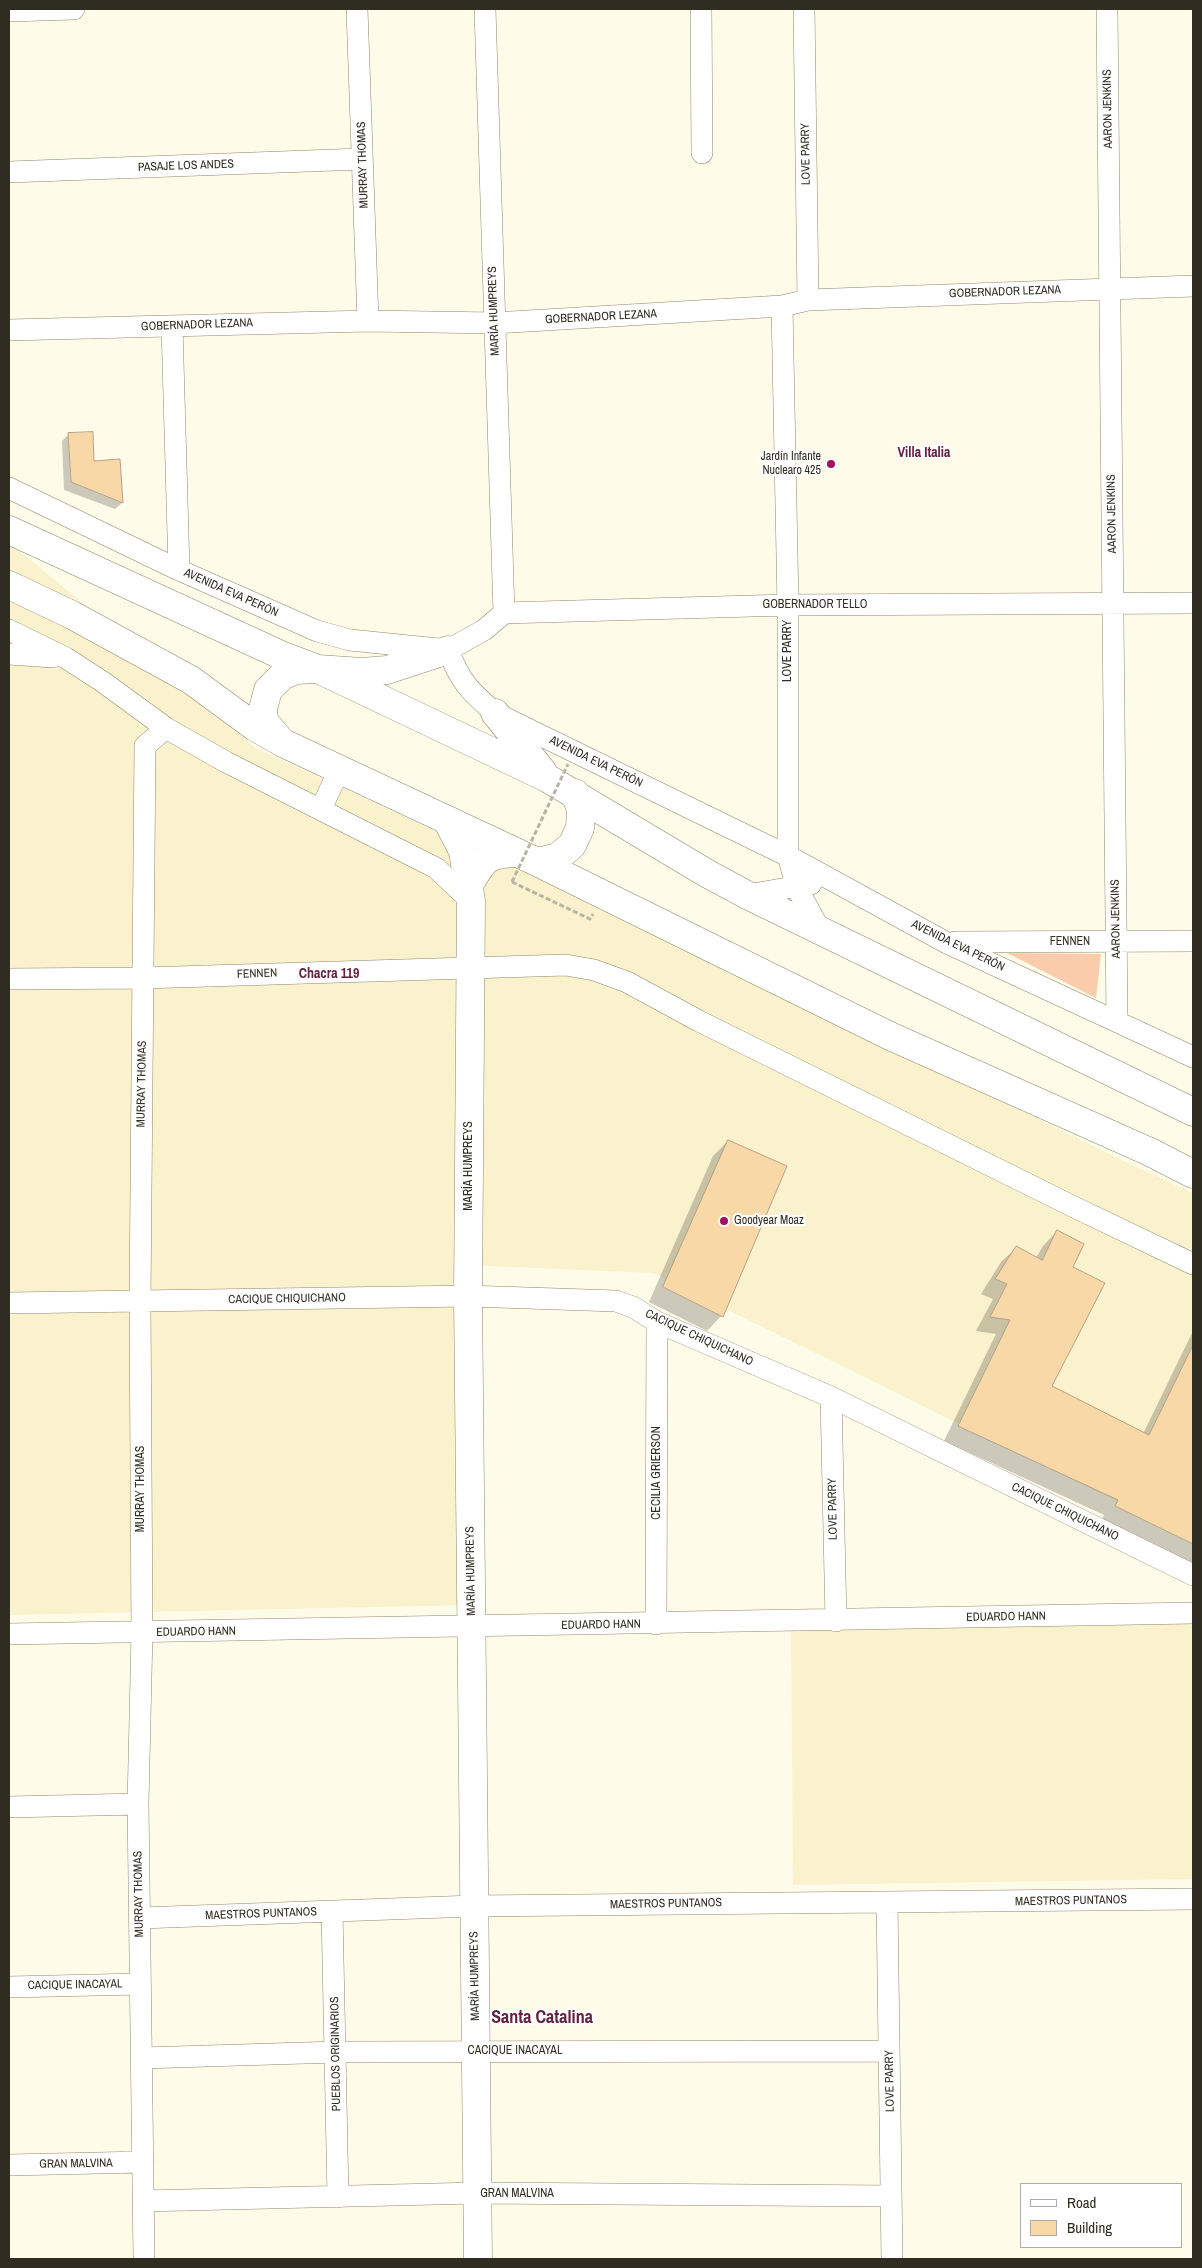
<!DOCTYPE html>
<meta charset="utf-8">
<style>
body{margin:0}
#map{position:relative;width:1202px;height:2268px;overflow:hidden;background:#fffbe9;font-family:"Archivo Narrow",sans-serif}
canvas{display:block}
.frame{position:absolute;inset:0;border:10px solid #2f2c21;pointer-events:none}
.legend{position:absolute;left:1020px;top:2183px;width:162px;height:65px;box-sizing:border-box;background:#fff;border:1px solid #acaba6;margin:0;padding:6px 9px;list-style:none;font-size:15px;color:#2f2c21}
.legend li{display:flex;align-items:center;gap:10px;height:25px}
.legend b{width:25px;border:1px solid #acaba6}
</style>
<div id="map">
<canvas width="1202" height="2268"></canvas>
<div class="frame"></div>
<ul class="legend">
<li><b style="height:6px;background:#fff"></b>Road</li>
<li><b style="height:14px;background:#f9d8a7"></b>Building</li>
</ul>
</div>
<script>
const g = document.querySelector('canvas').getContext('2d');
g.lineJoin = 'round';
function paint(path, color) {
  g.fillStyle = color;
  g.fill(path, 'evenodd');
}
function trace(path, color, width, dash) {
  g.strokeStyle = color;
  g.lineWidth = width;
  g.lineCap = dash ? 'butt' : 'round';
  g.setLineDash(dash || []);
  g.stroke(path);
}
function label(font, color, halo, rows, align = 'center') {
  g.font = font + ' "Archivo Narrow",sans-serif';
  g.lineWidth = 4.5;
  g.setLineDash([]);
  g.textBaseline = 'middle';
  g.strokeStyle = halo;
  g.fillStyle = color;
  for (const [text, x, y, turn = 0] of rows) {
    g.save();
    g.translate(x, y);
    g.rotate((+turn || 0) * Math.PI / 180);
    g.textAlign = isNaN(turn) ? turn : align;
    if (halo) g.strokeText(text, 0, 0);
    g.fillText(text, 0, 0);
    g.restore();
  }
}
paint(new Path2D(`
 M 9,542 L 257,749 L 636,923 L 1132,1165 L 1193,1193 L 1193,1539 L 653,1273 L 466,1265 L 463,1605 L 9,1615 Z
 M 1193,1610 L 1193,1879 L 793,1885 L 791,1615 Z`), '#faf2cc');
paint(new Path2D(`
 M 1007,953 L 1101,954 L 1096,998 Z`), '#fbccab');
paint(new Path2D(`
 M 69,434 L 93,462 L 119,460 L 122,503 L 115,509 L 64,490 L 62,441 Z
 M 728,1141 L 785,1167 L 721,1316 L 707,1331 L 649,1302 L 713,1156 Z
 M 1057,1231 L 1071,1267 L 1051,1387 L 1143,1434 L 1193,1331 L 1193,1566 L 1101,1521 L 1104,1515 L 944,1441 L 996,1334 L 976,1331 L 993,1299 L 981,1294 L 1001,1262 L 1016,1248 L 1036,1258 L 1043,1246 Z`), '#0003');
const building = new Path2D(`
 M 93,432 L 94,461 L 120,459 L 123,503 L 71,482 L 68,433 Z
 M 728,1140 L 787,1166 L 723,1317 L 663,1287 Z
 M 1057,1230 L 1084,1244 L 1073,1267 L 1105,1283 L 1052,1386 L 1149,1435 L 1193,1345 L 1193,1544 L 1115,1506 L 1118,1500 L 958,1426 L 1010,1320 L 990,1317 L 1007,1284 L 995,1279 L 1016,1246 L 1042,1260 Z`);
paint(building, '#f9d8a7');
trace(building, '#b4a389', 1);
const street = new Path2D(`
 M 357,9 L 368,321
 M 485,9 L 504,613
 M 701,9 L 702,153
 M 804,9 L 808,300
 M 1107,9 L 1117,1020
 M 9,11 L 74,9
 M 9,172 L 362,159
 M 782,306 L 788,605 L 788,856 L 797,888 L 820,930
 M 172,326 L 179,570
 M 9,330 L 368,321 L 494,323 L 782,306 L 808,300 L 1193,286
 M 9,488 L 179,570 L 317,631 L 350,640 L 448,650 C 461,683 469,690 495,713 L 788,856 L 947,943 L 1193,1057
 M 9,630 L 66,658 L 103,682 L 166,728 L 226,762 L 436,868 L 471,901
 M 448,650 L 484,630 L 504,613 L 788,605 L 1193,603
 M 9,654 L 53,657
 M 321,809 L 339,770
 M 747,895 L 811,884
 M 955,942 L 1193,941
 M 9,979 L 143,978 L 566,965 L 594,970 L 627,982 L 699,1021 L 1072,1206 L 1193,1264
 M 9,1303 L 468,1296 L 616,1301 L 633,1307 L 657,1322 L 831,1397 L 1193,1575
 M 831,1397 L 836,1621
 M 656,1624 L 657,1322
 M 9,1634 L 1193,1613
 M 9,1807 L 138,1804
 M 887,1902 L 892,2259
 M 332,1911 L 338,2197
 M 140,1918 L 474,1906 L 1193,1899
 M 9,1987 L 140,1984
 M 142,2058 L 337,2052 L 889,2051
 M 9,2165 L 143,2162
 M 143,2201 L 477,2193 L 891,2196
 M 144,2259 L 138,1804 L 142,1633 L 140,1301 L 145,746 L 166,728`);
const secondary = new Path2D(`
 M 447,820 L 463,851 L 471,901 L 468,1296 L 478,2259
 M 470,883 C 484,860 486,854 515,853`);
const primary = new Path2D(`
 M 9,530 L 281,655 L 318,669 L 547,778 L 708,874 L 747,895 L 1193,1112
 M 9,585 L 72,615 L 191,680 L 255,727 L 283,743 L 537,862 L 890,1036 L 1150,1152 L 1193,1174
 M 495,713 L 543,772
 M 280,740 L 264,721 L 263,709 L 268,690 L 282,676 L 296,670 L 318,669 L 362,672 L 387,670 L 448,650
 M 537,862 L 558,857 L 572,845 L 580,828 L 581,810 L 575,793`);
trace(street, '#8d886c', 22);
trace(secondary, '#8d886c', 29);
trace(primary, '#8d886c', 29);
trace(new Path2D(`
 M 512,882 L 590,919 L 593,914`), '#b8b5a5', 3, [5, 2.5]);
trace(street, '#fff', 21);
trace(secondary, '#fff', 28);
trace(primary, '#fff', 28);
trace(new Path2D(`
 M 512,882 L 568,764`), '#b8b5a5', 3, [5, 2.5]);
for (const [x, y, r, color] of [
 [831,464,5,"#9f125d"],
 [724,1221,5,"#9f125d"]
]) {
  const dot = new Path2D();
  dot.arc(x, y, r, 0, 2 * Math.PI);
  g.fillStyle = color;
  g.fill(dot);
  trace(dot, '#fff', 2);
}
label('12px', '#2f2c21', '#fff', [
 ["AARON JENKINS",1108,109,-91],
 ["LOVE PARRY",806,154,-91],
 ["MURRAY THOMAS",363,165,-92],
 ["PASAJE LOS ANDES",186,166,-2],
 ["GOBERNADOR LEZANA",1005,292,-2],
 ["MARÍA HUMPREYS",494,311,-92],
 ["GOBERNADOR LEZANA",601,317,-3],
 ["GOBERNADOR LEZANA",197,325,-2],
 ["AARON JENKINS",1112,514,-91],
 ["AVENIDA EVA PERÓN",231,593,24],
 ["GOBERNADOR TELLO",815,605],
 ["LOVE PARRY",788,651,-90],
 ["AVENIDA EVA PERÓN",596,762,26],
 ["AARON JENKINS",1116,919,-91],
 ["FENNEN",1070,942],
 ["AVENIDA EVA PERÓN",958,946,26],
 ["FENNEN",257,974,-2],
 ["MURRAY THOMAS",142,1084,-89],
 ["MARÍA HUMPREYS",469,1166,-90],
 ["CACIQUE CHIQUICHANO",287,1299,-1],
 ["CACIQUE CHIQUICHANO",699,1338,25],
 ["CECILIA GRIERSON",657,1473,-90],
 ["MURRAY THOMAS",141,1489,-90],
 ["LOVE PARRY",833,1509,-91],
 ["CACIQUE CHIQUICHANO",1065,1512,26],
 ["MARÍA HUMPREYS",471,1571,-91],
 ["EDUARDO HANN",1006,1617,-1],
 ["EDUARDO HANN",601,1625,-1],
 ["EDUARDO HANN",196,1632,-1],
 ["MURRAY THOMAS",139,1894,-91],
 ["MAESTROS PUNTANOS",1071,1901,-1],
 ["MAESTROS PUNTANOS",666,1904,-1],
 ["MAESTROS PUNTANOS",261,1914,-2],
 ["MARÍA HUMPREYS",475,1976,-91],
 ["CACIQUE INACAYAL",75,1985,-1],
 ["CACIQUE INACAYAL",515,2051],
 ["PUEBLOS ORIGINARIOS",336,2054,-91],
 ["LOVE PARRY",890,2081,-91],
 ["GRAN MALVINA",76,2164,-1],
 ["GRAN MALVINA",517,2194]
]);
label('12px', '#2f2c21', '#fff', [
 ["Jardín Infante",821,457],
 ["Nuclearo 425",821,471],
 ["Goodyear Moaz",734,1221,"left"]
], 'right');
label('bold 14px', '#63223f', '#fff', [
 ["Villa Italia",924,453],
 ["Chacra 119",329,974]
]);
label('bold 18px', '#63223f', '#fff', [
 ["Santa Catalina",542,2018]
]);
</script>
